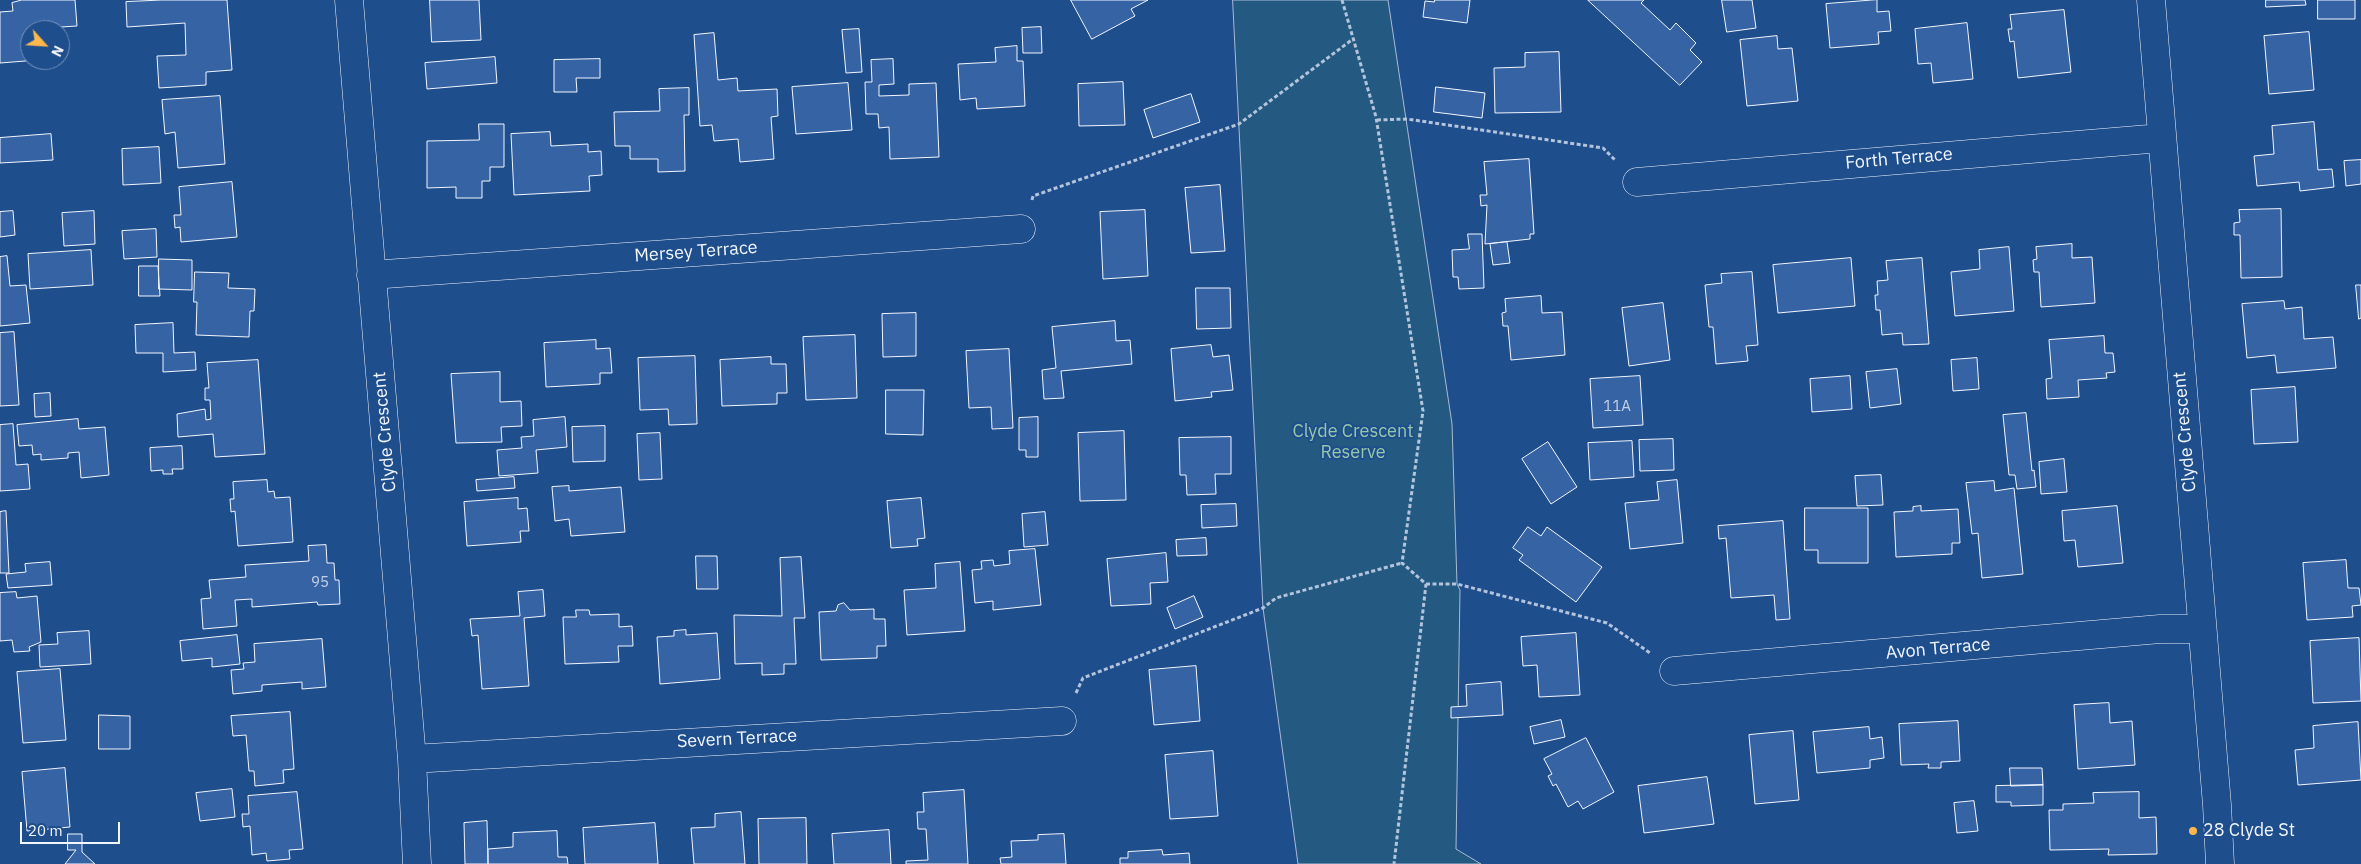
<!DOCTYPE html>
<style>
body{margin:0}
#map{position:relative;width:2361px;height:864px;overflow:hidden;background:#1f4e8c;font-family:"IBM Plex Sans",sans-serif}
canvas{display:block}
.north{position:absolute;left:20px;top:20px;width:50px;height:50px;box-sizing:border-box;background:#1f4e8c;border:1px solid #7391ba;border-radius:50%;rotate:116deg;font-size:14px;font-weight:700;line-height:20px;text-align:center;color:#f2f6ff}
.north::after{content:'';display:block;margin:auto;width:18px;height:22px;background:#ffb74d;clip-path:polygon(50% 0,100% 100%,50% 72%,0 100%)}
.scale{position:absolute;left:20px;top:822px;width:100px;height:22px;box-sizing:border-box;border:2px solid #f2f6ff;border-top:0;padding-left:6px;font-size:15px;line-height:18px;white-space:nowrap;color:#f2f6ff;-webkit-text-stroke:4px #1f4e8c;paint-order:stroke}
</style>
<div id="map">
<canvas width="2361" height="864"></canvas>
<div class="north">N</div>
<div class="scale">20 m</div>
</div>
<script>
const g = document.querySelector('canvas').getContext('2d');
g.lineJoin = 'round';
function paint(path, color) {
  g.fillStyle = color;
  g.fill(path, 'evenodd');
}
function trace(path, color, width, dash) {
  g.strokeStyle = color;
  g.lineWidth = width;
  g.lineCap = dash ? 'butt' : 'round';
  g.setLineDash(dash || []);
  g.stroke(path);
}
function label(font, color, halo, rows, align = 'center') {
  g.font = font + ' "IBM Plex Sans",sans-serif';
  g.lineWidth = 4;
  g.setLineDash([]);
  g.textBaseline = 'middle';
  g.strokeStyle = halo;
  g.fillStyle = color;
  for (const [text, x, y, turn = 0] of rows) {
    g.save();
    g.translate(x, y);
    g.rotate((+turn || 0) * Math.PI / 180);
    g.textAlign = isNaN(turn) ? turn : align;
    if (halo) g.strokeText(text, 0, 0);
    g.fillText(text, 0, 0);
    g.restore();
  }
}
const green = new Path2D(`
 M 1233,0 L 1388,0 L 1452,424 L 1457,584 L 1460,590 L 1456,849 L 1481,864 L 1298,864 L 1263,608 Z`);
paint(green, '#245a82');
trace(green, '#a8bbd7', 1);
const building = new Path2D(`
 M 22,0 L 75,0 L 77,26 L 61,27 L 64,57 L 60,57 L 60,30 L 30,30 L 30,60 L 38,60 L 0,63 L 0,12 L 13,11 L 12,3 Z
 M 162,0 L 227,0 L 232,70 L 206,72 L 206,85 L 159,88 L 157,56 L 186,55 L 185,23 L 127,27 L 126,2 Z
 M 430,0 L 479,0 L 481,40 L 432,42 Z
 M 1071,0 L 1148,0 L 1131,9 L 1135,16 L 1092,39 Z
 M 1435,0 L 1470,0 L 1467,23 L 1423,17 L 1425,1 L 1434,2 Z
 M 1588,0 L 1644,0 L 1641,3 L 1670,30 L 1676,23 L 1696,43 L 1690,50 L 1702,62 L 1680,85 Z
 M 1722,0 L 1752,0 L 1756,28 L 1727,32 Z
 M 1877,0 L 1877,12 L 1889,11 L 1891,31 L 1878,32 L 1879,44 L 1830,48 L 1826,4 Z
 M 2266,0 L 2305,0 L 2306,5 L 2266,7 Z
 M 2318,0 L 2355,0 L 2355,19 L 2318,19 Z
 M 2064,10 L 2071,72 L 2018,78 L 2014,41 L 2010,42 L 2008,29 L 2012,29 L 2010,15 Z
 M 1967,23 L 1973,79 L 1933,83 L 1931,63 L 1918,64 L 1915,29 Z
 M 1041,27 L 1042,53 L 1023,53 L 1022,28 Z
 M 859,29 L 862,72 L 846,73 L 842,30 Z
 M 2309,32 L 2314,90 L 2269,94 L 2264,36 Z
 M 714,33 L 718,80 L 737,78 L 738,91 L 777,89 L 778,116 L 771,117 L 774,159 L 740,162 L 738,139 L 714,141 L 712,125 L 700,126 L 694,35 Z
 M 1777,36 L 1778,49 L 1792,48 L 1798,101 L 1747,106 L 1740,40 Z
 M 1017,46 L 1017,61 L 1023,61 L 1025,106 L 977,109 L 976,98 L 960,100 L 958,64 L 996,62 L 995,48 Z
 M 1559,52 L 1561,112 L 1495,113 L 1494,68 L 1525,67 L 1525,53 Z
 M 495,57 L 497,83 L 427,89 L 425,63 Z
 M 600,59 L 600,78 L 576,78 L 577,92 L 554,92 L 554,60 Z
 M 893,59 L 894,84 L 879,85 L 879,96 L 909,95 L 909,84 L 936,83 L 939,157 L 890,159 L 889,127 L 879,128 L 878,114 L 866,114 L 865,82 L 872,82 L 871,60 Z
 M 1123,82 L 1125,125 L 1079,126 L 1078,84 Z
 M 848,83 L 852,130 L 796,134 L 792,87 Z
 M 1436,87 L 1485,93 L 1482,118 L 1434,112 Z
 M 689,88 L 689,115 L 684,115 L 685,171 L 658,172 L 658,159 L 630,159 L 630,146 L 615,146 L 614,112 L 660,111 L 659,89 Z
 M 1191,94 L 1200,122 L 1153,138 L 1144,110 Z
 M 220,96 L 225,164 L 178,168 L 175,132 L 165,134 L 162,100 Z
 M 2314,122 L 2318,170 L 2332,169 L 2334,187 L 2300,191 L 2299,182 L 2257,186 L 2254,156 L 2274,154 L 2272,126 Z
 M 479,124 L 504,124 L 504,167 L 490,167 L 490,181 L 482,181 L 482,198 L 456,198 L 456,187 L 427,188 L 427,141 L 479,140 Z
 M 550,132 L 551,146 L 588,144 L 588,152 L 601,151 L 602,175 L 589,176 L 590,191 L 514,195 L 511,134 Z
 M 51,134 L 53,160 L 0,163 L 0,138 Z
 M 159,147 L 161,183 L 123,185 L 122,149 Z
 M 1529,159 L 1534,234 L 1530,234 L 1530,239 L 1485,244 L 1487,205 L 1481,206 L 1480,195 L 1487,195 L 1484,162 Z
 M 2361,160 L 2361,184 L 2346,186 L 2344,161 Z
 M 232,182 L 237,237 L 181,242 L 180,227 L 175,228 L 174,215 L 181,215 L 179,187 Z
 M 1220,185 L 1225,251 L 1191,253 L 1185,188 Z
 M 2281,209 L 2282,277 L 2241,278 L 2240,235 L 2234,235 L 2234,223 L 2240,222 L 2239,210 Z
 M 1145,210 L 1148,276 L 1103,279 L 1100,212 Z
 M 13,211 L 15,235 L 0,237 L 0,212 Z
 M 94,211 L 95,244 L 64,246 L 62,213 Z
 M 156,229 L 157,257 L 124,259 L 122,231 Z
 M 1468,234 L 1482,234 L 1484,288 L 1459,289 L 1458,277 L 1453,277 L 1452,250 L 1469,249 Z
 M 1507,242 L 1510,263 L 1493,265 L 1490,244 Z
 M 2072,244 L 2072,258 L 2092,257 L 2095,303 L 2041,307 L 2039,272 L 2034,272 L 2033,260 L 2037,259 L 2036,247 Z
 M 2009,247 L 2014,311 L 1955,316 L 1951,272 L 1980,269 L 1979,250 Z
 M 91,250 L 93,285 L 30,289 L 28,254 Z
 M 7,256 L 10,286 L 26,285 L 30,323 L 0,326 L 0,257 Z
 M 1851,258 L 1855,306 L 1778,313 L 1773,265 Z
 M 1922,258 L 1929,344 L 1903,345 L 1902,333 L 1882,335 L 1880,310 L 1876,310 L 1875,295 L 1878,295 L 1877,281 L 1888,280 L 1886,261 Z
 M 159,259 L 192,260 L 192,290 L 159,289 Z
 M 139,266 L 158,266 L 160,296 L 139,296 Z
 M 195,272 L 229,273 L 228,288 L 255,289 L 254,311 L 250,311 L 249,337 L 196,335 L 197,302 L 194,302 Z
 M 1752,272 L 1758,345 L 1746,346 L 1748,361 L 1716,364 L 1713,327 L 1709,327 L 1705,285 L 1722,283 L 1721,274 Z
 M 2356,285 L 2361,285 L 2361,318 L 2359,319 Z
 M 1196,288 L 1230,288 L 1231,328 L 1197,329 Z
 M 1541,296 L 1542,313 L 1562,312 L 1565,355 L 1511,360 L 1508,326 L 1503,326 L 1502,313 L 1506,312 L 1505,299 Z
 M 2284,301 L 2285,309 L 2302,307 L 2304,339 L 2333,337 L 2336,368 L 2277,373 L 2275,355 L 2247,358 L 2242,304 Z
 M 1663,303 L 1670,360 L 1629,366 L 1622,308 Z
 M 916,313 L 916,356 L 883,357 L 882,314 Z
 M 1115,321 L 1116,341 L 1130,340 L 1132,364 L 1061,371 L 1064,398 L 1044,399 L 1042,370 L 1056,368 L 1052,327 Z
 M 173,323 L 174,353 L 195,352 L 196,370 L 163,372 L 163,353 L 136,353 L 135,325 Z
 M 14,332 L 19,405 L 0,406 L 0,333 Z
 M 855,335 L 857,398 L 806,400 L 803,337 Z
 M 2104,336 L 2105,353 L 2113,353 L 2115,372 L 2106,373 L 2107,378 L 2078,380 L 2079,397 L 2047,399 L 2046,379 L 2052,378 L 2049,340 Z
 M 596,340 L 596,349 L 610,348 L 612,373 L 600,373 L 600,384 L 546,387 L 544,343 Z
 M 1211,345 L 1213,357 L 1229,355 L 1233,390 L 1211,392 L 1212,397 L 1175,401 L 1171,349 Z
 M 1009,349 L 1013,428 L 992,429 L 991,407 L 969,408 L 966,351 Z
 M 695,356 L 697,424 L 669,425 L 668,409 L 640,410 L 638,358 Z
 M 771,357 L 771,364 L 786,364 L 787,393 L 777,393 L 777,404 L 722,406 L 720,360 Z
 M 1977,358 L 1979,389 L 1953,391 L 1951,360 Z
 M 258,360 L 265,454 L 215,457 L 213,434 L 178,437 L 177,414 L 205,409 L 206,420 L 211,419 L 210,400 L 205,400 L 205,388 L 209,388 L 207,363 Z
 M 1897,369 L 1901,404 L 1870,408 L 1866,372 Z
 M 500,372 L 500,402 L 521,401 L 522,426 L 501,427 L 502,442 L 456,443 L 451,374 Z
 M 1640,376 L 1643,425 L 1593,428 L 1590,379 Z
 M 1850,376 L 1852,409 L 1812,412 L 1810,379 Z
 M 2295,387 L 2298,442 L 2254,444 L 2251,390 Z
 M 886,390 L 924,390 L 923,435 L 886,434 Z
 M 50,393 L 51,416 L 35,417 L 34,394 Z
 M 2026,413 L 2032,471 L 2034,470 L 2036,487 L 2017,489 L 2015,475 L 2009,475 L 2003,415 Z
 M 565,417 L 567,447 L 536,450 L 538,473 L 499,476 L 497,450 L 522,448 L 521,437 L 534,436 L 533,420 Z
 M 1038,417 L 1038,457 L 1026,457 L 1026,450 L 1019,450 L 1019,418 Z
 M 78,419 L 79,429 L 105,427 L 109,475 L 81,478 L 79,452 L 68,453 L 68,458 L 41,460 L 41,454 L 33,455 L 32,445 L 19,446 L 17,425 Z
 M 13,424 L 16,465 L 28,464 L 30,489 L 0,491 L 0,425 Z
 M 605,426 L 605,461 L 573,462 L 572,427 Z
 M 1124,431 L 1126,500 L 1080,501 L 1078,433 Z
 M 660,433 L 662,479 L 639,480 L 637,434 Z
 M 1231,437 L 1231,474 L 1215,474 L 1216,494 L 1187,495 L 1186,475 L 1180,475 L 1179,438 Z
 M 1673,439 L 1674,470 L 1640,471 L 1639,440 Z
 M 1632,441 L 1634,477 L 1590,480 L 1588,443 Z
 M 1548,442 L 1577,487 L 1551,504 L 1522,459 Z
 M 182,446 L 183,469 L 172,469 L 173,474 L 163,474 L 163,470 L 151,471 L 150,448 Z
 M 2064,459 L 2067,492 L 2041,494 L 2039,462 Z
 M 1881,475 L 1883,505 L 1857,506 L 1855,476 Z
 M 514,477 L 515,488 L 477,491 L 476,480 Z
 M 267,480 L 268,492 L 274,491 L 275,498 L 290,497 L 293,542 L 238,546 L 235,511 L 231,512 L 230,499 L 234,499 L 233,482 Z
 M 1677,480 L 1683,543 L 1630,549 L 1625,503 L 1659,500 L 1657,482 Z
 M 1994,481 L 1995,491 L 2014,488 L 2023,574 L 1982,578 L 1978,533 L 1972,534 L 1966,483 Z
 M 569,486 L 569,491 L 621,487 L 625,532 L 571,536 L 569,519 L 555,521 L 552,487 Z
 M 518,498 L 518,509 L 527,508 L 529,531 L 520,531 L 521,542 L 467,546 L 464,502 Z
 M 921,498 L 925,538 L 917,539 L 918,546 L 891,548 L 887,501 Z
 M 1236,504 L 1237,526 L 1202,528 L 1201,505 Z
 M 1921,506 L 1921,511 L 1958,509 L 1960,543 L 1952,543 L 1952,554 L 1896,557 L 1894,512 L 1913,511 L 1913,507 Z
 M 2117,506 L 2123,563 L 2078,567 L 2075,540 L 2064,541 L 2062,511 Z
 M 1805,508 L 1868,508 L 1868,563 L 1818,563 L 1818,550 L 1805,550 Z
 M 6,511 L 9,573 L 0,573 L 0,512 Z
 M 1045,512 L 1048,545 L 1024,547 L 1022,514 Z
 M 1783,521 L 1790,619 L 1776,620 L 1774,595 L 1731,598 L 1726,538 L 1719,539 L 1718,526 Z
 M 1528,527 L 1541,536 L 1547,527 L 1602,567 L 1576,602 L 1519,560 L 1523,555 L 1513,548 Z
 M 1206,538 L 1207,555 L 1177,556 L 1176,540 Z
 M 326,545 L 327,563 L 334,563 L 335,580 L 339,580 L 340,604 L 318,605 L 317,602 L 252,607 L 252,599 L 235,600 L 237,626 L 203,629 L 201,599 L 211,598 L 209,580 L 246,577 L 245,565 L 309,561 L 308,546 Z
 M 1035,549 L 1041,605 L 993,610 L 993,601 L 975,603 L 972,570 L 982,569 L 981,561 L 993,560 L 994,566 L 1010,564 L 1009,551 Z
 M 1166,553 L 1168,582 L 1150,583 L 1151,604 L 1111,606 L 1107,559 Z
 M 696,556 L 717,556 L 718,589 L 697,589 Z
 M 801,557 L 805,618 L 794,618 L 796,664 L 784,664 L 784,674 L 762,675 L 762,663 L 735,664 L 734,615 L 782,616 L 780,558 Z
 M 2346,560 L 2348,588 L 2359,588 L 2361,605 L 2352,606 L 2353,617 L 2307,620 L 2303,563 Z
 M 50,562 L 52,585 L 8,588 L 6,574 L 26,572 L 25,564 Z
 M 960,562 L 965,631 L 907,635 L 904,590 L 936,588 L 935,564 Z
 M 543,590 L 545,616 L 524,618 L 529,686 L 482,689 L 478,635 L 472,636 L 470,619 L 520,616 L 518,592 Z
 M 16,592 L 17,598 L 37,596 L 41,642 L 29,647 L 30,651 L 14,652 L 12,640 L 0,641 L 0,593 Z
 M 1194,596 L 1203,617 L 1175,629 L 1167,608 Z
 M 844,603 L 850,610 L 874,609 L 874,619 L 885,619 L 886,646 L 877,646 L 877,658 L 821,660 L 819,612 L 836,611 L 838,605 Z
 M 576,610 L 589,610 L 590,615 L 619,614 L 619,627 L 632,626 L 633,646 L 618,646 L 619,662 L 565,664 L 563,617 L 576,617 Z
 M 686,630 L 686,635 L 717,633 L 720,679 L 660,684 L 657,637 L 674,636 L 674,631 Z
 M 89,631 L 91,664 L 40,667 L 39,645 L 58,644 L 57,633 Z
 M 1576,633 L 1580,695 L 1539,697 L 1537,665 L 1523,666 L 1521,637 Z
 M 237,635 L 240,664 L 212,667 L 212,658 L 182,661 L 180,641 Z
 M 2359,638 L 2361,701 L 2313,703 L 2310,641 Z
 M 322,639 L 326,687 L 302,689 L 302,682 L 262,685 L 262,691 L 233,694 L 231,670 L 244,669 L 243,663 L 255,662 L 254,644 Z
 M 1196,666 L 1200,721 L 1154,725 L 1149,670 Z
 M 60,669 L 66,740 L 23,743 L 17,672 Z
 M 1501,682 L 1503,715 L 1451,718 L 1451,707 L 1467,706 L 1466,685 Z
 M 2109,703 L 2110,723 L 2132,721 L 2135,765 L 2078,769 L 2074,705 Z
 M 290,712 L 294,769 L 283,770 L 284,783 L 255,786 L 254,771 L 249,771 L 246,735 L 233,736 L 231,716 Z
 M 99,715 L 130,716 L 130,749 L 99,749 Z
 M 1561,720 L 1565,737 L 1534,744 L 1530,727 Z
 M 1958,721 L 1960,761 L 1941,762 L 1941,768 L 1928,768 L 1929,764 L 1901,765 L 1899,724 Z
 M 2358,722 L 2361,780 L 2298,785 L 2295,750 L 2314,748 L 2313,726 Z
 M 1869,727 L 1870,739 L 1882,737 L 1884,758 L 1870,760 L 1870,768 L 1817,773 L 1813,732 Z
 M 1793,731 L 1799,800 L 1755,804 L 1749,735 Z
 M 1586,738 L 1614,792 L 1583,809 L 1578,801 L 1568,807 L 1556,784 L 1553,786 L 1548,776 L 1552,774 L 1544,759 Z
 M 1213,751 L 1218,816 L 1170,819 L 1165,755 Z
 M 65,768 L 70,827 L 27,831 L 22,772 Z
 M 2010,768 L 2042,768 L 2043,785 L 2011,786 Z
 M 1707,777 L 1714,824 L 1644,833 L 1638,786 Z
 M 2043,785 L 2043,805 L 2011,806 L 2011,802 L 1996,802 L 1996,786 Z
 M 232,789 L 235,817 L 200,821 L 196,793 Z
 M 964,790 L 968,864 L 906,864 L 906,861 L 928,860 L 926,829 L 918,829 L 917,812 L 924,812 L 923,793 Z
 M 297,792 L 303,849 L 289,850 L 290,859 L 267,861 L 266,853 L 252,855 L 250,826 L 243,827 L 242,814 L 249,814 L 248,796 Z
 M 2139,792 L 2139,818 L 2156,817 L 2157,854 L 2108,855 L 2109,849 L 2050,850 L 2049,810 L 2063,810 L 2063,804 L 2094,803 L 2093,793 Z
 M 1974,801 L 1978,831 L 1957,833 L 1954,803 Z
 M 741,812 L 745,864 L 694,864 L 691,828 L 715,827 L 715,814 Z
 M 806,818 L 807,864 L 759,864 L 758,819 Z
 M 487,821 L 488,864 L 465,864 L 464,823 Z
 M 655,823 L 658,864 L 585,864 L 583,828 Z
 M 889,830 L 891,864 L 834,864 L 832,834 Z
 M 557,831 L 558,857 L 567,857 L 568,864 L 488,864 L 488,849 L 513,847 L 513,833 Z
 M 68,834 L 82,834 L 82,852 L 95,864 L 65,864 L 76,850 L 68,850 Z
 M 1064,834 L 1066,864 L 1001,864 L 1000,858 L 1012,857 L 1011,841 L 1038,840 L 1038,835 Z
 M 1162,850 L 1163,855 L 1189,853 L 1190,864 L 1120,864 L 1120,858 L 1128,858 L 1128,852 Z`);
paint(building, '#3563a3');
trace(building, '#f2f6ff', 1);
const minor = new Path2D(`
 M 349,0 L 412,759 L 417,864
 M 2151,0 L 2217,805 L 2220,864
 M 1637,182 L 2161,138
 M 371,275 L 1021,229
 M 1674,671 L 2160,629 L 2202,629
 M 412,759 L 1062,721`);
trace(minor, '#f2f6ff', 29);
trace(new Path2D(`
 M 1342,0 L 1376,117 L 1423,411 L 1402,563 L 1426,584 L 1394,864
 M 1377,120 L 1407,119 L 1603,148 L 1615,160
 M 1032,200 L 1033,196 L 1239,124 L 1353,39
 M 1426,584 L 1457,584 L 1607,623 L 1650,653
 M 1076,693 L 1083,678 L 1263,608 L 1276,598 L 1402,563`), '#b3c4dc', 3, [4, 2.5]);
trace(minor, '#1f4e8c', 28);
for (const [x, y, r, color] of [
 [2193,831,5,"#ffb74d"]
]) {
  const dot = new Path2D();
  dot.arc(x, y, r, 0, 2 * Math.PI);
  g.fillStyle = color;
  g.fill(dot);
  trace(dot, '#1f4e8c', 2);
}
label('15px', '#c3d1e8', null, [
 ["11A",1617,407],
 ["95",320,583]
]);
label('18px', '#f2f6ff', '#1f4e8c', [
 ["Forth Terrace",1899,159,-5],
 ["Mersey Terrace",696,252,-4],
 ["Clyde Crescent",385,432,-95],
 ["Clyde Crescent",2185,432,-95],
 ["Avon Terrace",1938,649,-5],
 ["Severn Terrace",737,739,-3]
]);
label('18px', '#97c8a6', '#1f4e8c', [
 ["Clyde Crescent",1353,432],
 ["Reserve",1353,453]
]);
label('18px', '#f2f6ff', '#1f4e8c', [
 ["28 Clyde St",2203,831]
], 'left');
</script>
